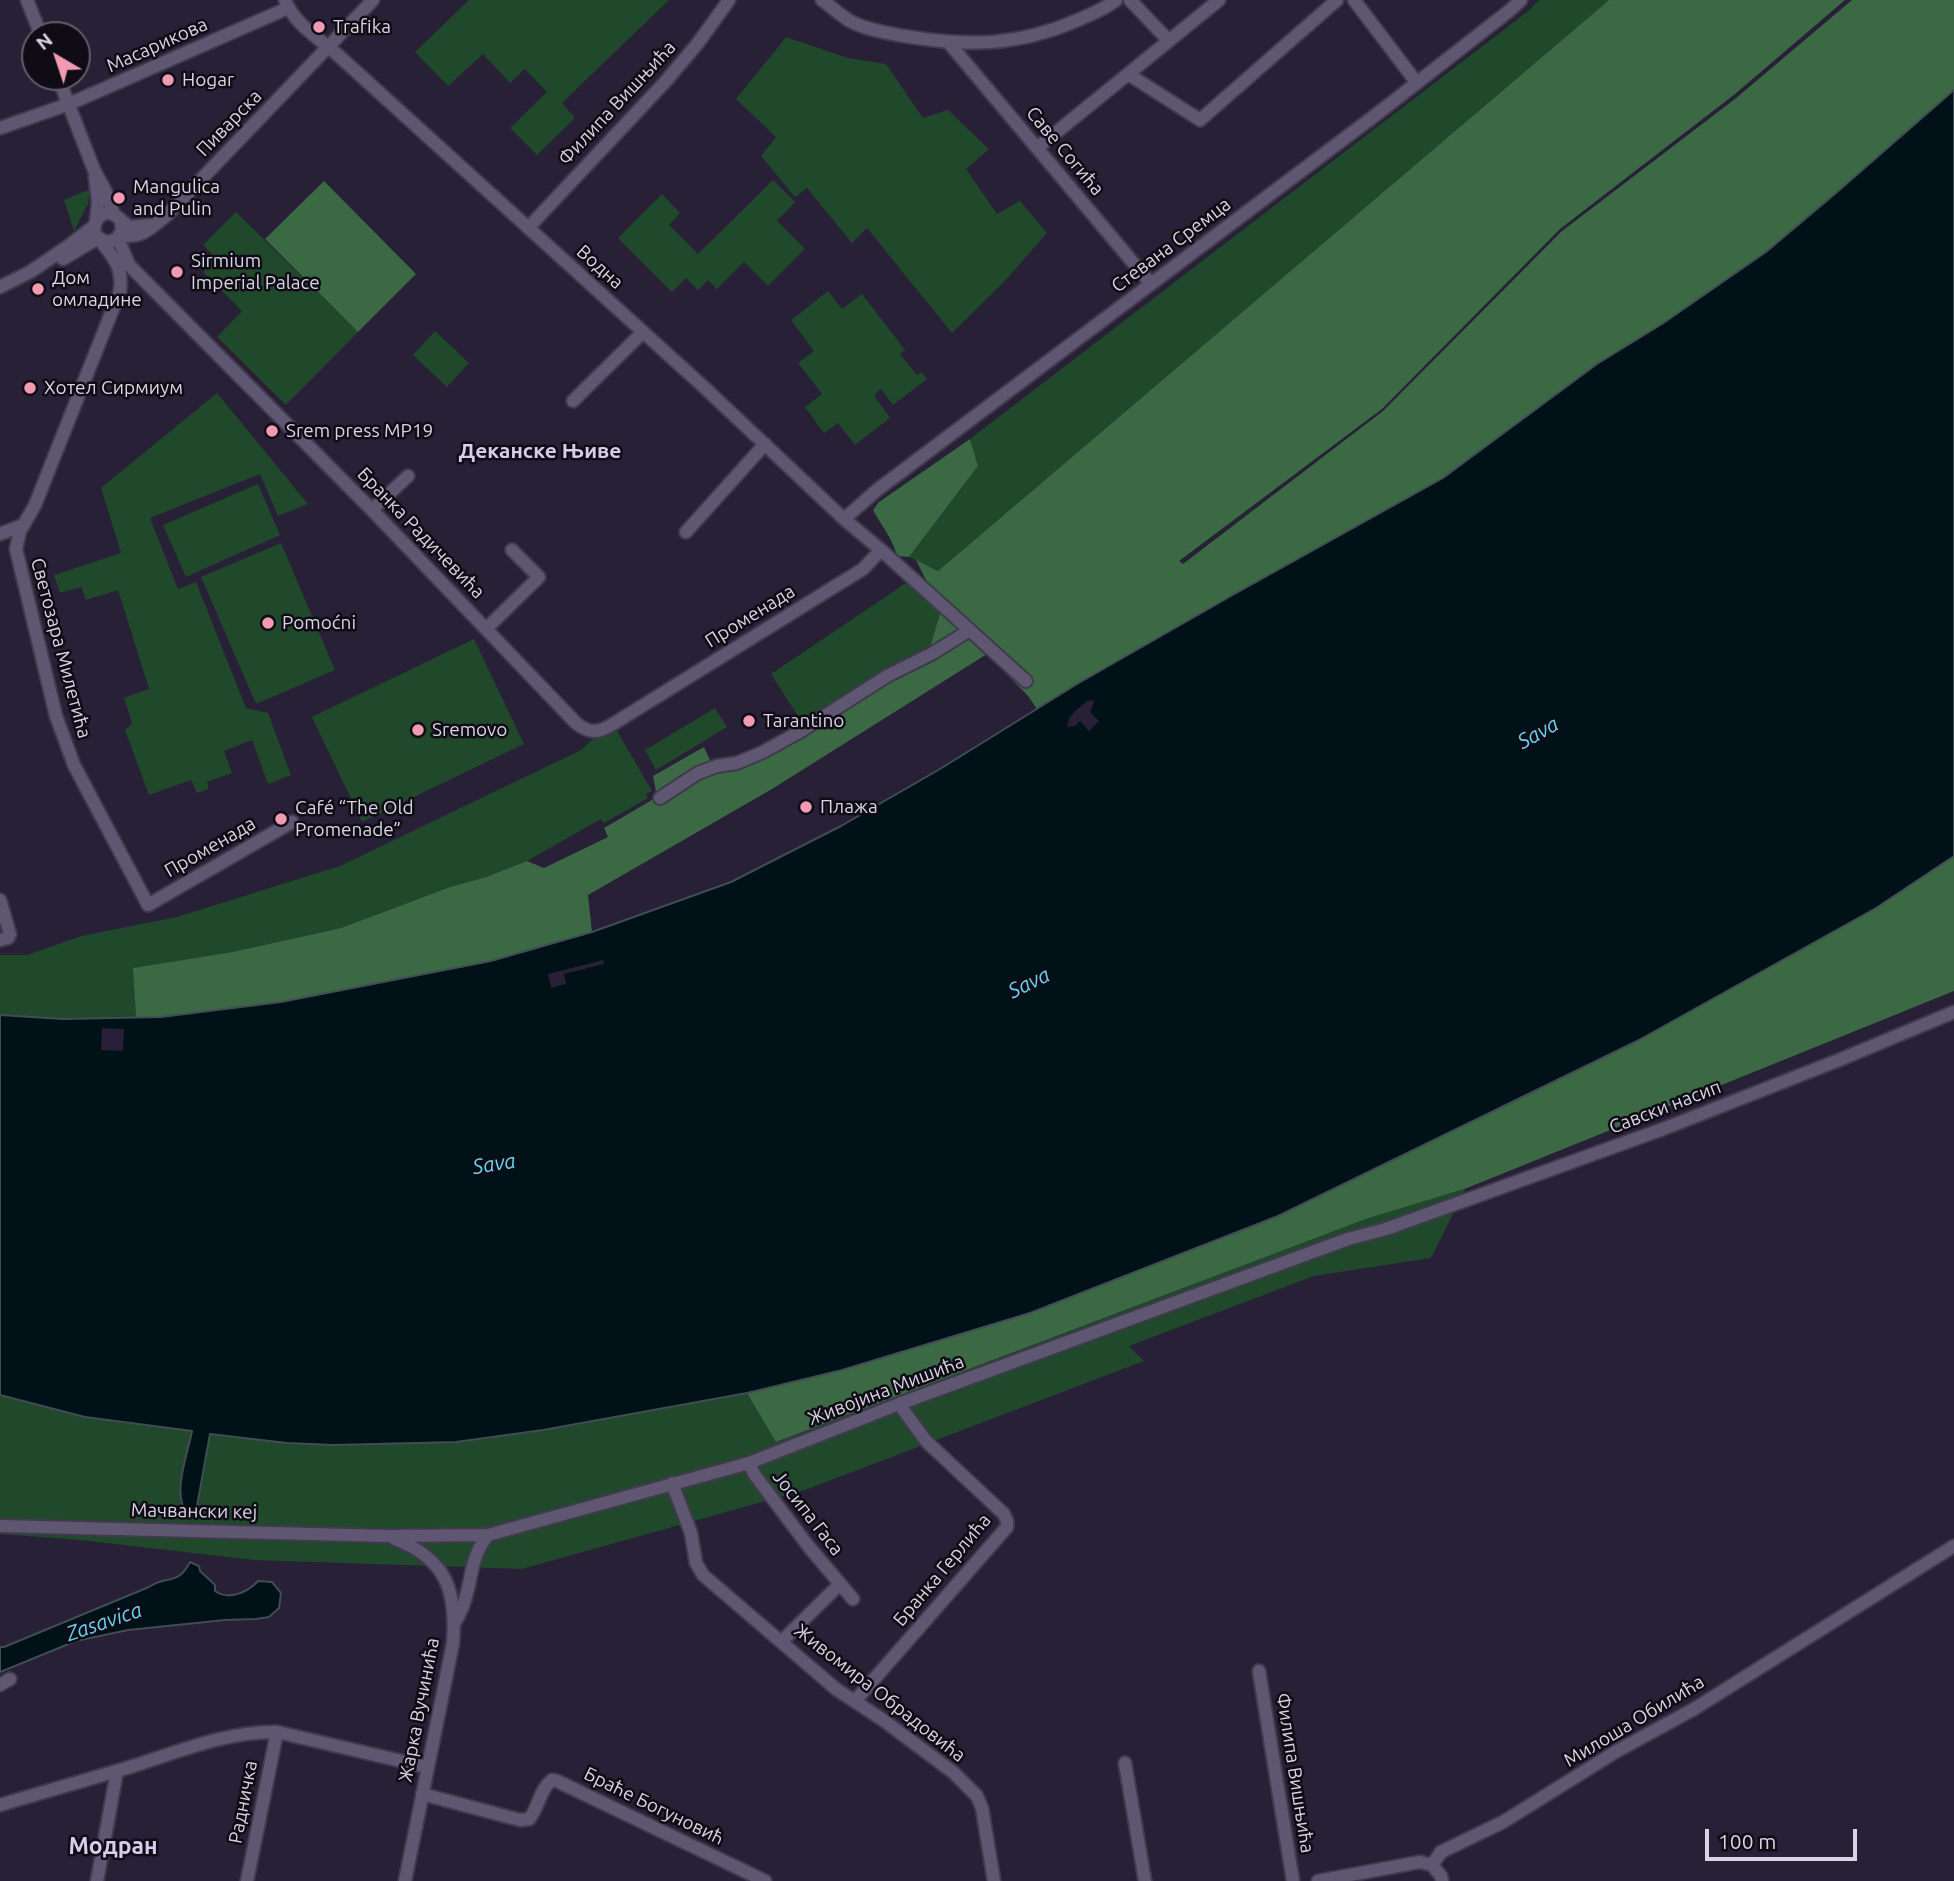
<!DOCTYPE html>
<meta charset="utf-8">
<style>
body{margin:0}
#map{position:relative;width:1954px;height:1881px;overflow:hidden;background:#272036;font-family:Ubuntu,sans-serif}
canvas{display:block}
.north{position:absolute;left:21px;top:21px;width:70px;height:70px;box-sizing:border-box;background:#0f0c16;border:2px solid #5f5c68;border-radius:50%;rotate:321deg;font-size:19px;font-weight:700;line-height:28px;text-align:center;color:#d8d4e3}
.north::after{content:'';display:block;margin:auto;width:24px;height:32px;background:#f19ab1;clip-path:polygon(50% 0,100% 100%,50% 72%,0 100%)}
.scale{position:absolute;left:1705px;top:1829px;width:152px;height:32px;box-sizing:border-box;border:4px solid #d8d4e3;border-top:0;padding-left:9px;font-size:21px;line-height:24px;white-space:nowrap;color:#d8d4e3;-webkit-text-stroke:5px #0f0c16;paint-order:stroke}
</style>
<div id="map">
<canvas width="1954" height="1881"></canvas>
<div class="north">N</div>
<div class="scale">100 m</div>
</div>
<script>
const g = document.querySelector('canvas').getContext('2d');
g.lineJoin = 'round';
function paint(path, color) {
  g.fillStyle = color;
  g.fill(path, 'evenodd');
}
function trace(path, color, width, dash) {
  g.strokeStyle = color;
  g.lineWidth = width;
  g.lineCap = dash ? 'butt' : 'round';
  g.setLineDash(dash || []);
  g.stroke(path);
}
function label(font, color, halo, rows, align = 'center') {
  g.font = font + ' Ubuntu,sans-serif';
  g.lineWidth = 5;
  g.setLineDash([]);
  g.textBaseline = 'middle';
  g.strokeStyle = halo;
  g.fillStyle = color;
  for (const [text, x, y, turn = 0] of rows) {
    g.save();
    g.translate(x, y);
    g.rotate((+turn || 0) * Math.PI / 180);
    g.textAlign = isNaN(turn) ? turn : align;
    if (halo) g.strokeText(text, 0, 0);
    g.fillText(text, 0, 0);
    g.restore();
  }
}
paint(new Path2D(`
 M 469,0 L 669,0 L 562,103 L 575,118 L 537,155 L 510,128 L 547,92 L 525,69 L 510,83 L 483,54 L 448,86 L 415,52 Z
 M 1539,0 L 1609,0 L 938,571 L 909,557 L 978,466 L 970,439 L 1527,12 Z
 M 786,37 L 848,58 L 886,64 L 923,118 L 948,110 L 989,149 L 966,169 L 997,214 L 1020,201 L 1047,233 L 1004,282 L 952,333 L 867,228 L 852,243 L 807,188 L 795,197 L 761,156 L 776,137 L 736,99 Z
 M 773,180 L 795,202 L 777,221 L 805,249 L 768,286 L 744,262 L 717,289 L 708,280 L 698,290 L 686,278 L 672,292 L 618,238 L 662,194 L 680,213 L 669,225 L 698,254 Z
 M 90,189 L 88,204 L 74,231 L 64,200 Z
 M 236,212 L 358,332 L 286,405 L 217,337 L 242,311 L 204,273 L 206,263 L 211,253 L 203,245 Z
 M 828,291 L 842,309 L 862,294 L 905,350 L 900,354 L 917,375 L 922,372 L 927,379 L 893,405 L 881,389 L 874,395 L 890,418 L 855,445 L 838,423 L 824,433 L 805,407 L 822,394 L 798,363 L 814,351 L 791,320 Z
 M 435,331 L 469,363 L 447,387 L 413,355 Z
 M 217,393 L 308,504 L 278,516 L 260,474 L 150,518 L 178,589 L 196,582 L 246,708 L 268,713 L 291,775 L 268,784 L 252,740 L 224,751 L 232,773 L 207,782 L 209,789 L 197,793 L 191,780 L 149,795 L 125,730 L 132,723 L 124,698 L 149,689 L 118,590 L 86,600 L 81,587 L 60,593 L 54,575 L 121,553 L 101,488 Z
 M 258,484 L 280,535 L 186,577 L 163,525 Z
 M 281,543 L 335,670 L 256,704 L 201,577 Z
 M 909,581 L 941,610 L 925,664 L 805,727 L 771,674 Z
 M 474,639 L 524,744 L 362,822 L 312,717 Z
 M 715,708 L 727,727 L 656,770 L 645,750 Z
 M 613,724 L 652,791 L 646,794 L 648,798 L 604,823 L 601,819 L 527,861 L 486,877 L 450,887 L 341,928 L 232,952 L 134,968 L 136,1017 L 63,1019 L 0,1015 L 0,955 L 27,955 L 81,936 L 177,917 L 340,866 L 581,750 L 607,726 Z
 M 1466,1188 L 1431,1258 L 1314,1276 L 1129,1346 L 1144,1361 L 805,1490 L 522,1569 L 254,1560 L 80,1540 L 0,1534 L 0,1395 L 85,1417 L 193,1431 L 181,1476 L 197,1505 L 210,1434 L 287,1443 L 334,1445 L 456,1442 L 543,1430 L 747,1393 L 777,1442 L 1366,1219 Z`), '#20482a');
paint(new Path2D(`
 M 1609,0 L 1845,0 L 1735,94 L 1560,229 L 1382,409 L 1179,561 L 1183,564 L 1383,411 L 1562,231 L 1735,99 L 1852,0 L 1954,0 L 1954,90 L 1836,193 L 1766,252 L 1662,324 L 1597,364 L 1443,478 L 1231,596 L 1037,709 L 1028,696 L 987,654 L 772,789 L 588,895 L 592,932 L 491,961 L 281,1002 L 161,1017 L 136,1017 L 133,968 L 232,952 L 341,928 L 450,887 L 486,877 L 527,861 L 544,868 L 608,837 L 604,828 L 657,797 L 653,776 L 704,747 L 710,760 L 745,762 L 910,664 L 925,664 L 941,610 L 916,560 L 938,571 Z
 M 324,181 L 416,274 L 358,332 L 265,239 Z
 M 970,439 L 978,466 L 909,557 L 897,556 C 892,537 882,527 873,510 L 879,502 Z
 M 1954,856 L 1954,991 L 1467,1188 L 1366,1219 L 776,1442 L 747,1393 L 842,1370 L 1030,1313 L 1278,1216 L 1876,908 Z`), '#3a6944');
const water = new Path2D(`
 M 1954,90 L 1954,856 L 1876,908 L 1637,1041 L 1278,1216 L 1030,1313 L 842,1370 L 747,1393 L 543,1430 L 456,1442 L 334,1445 L 287,1443 L 210,1434 L 197,1506 L 190,1512 L 185,1510 C 173,1490 188,1453 192,1431 L 85,1417 L 0,1395 L 0,1015 L 63,1019 L 161,1017 L 281,1002 L 491,961 L 592,932 L 731,882 L 841,826 L 940,769 L 1077,684 L 1231,596 L 1443,478 L 1597,364 L 1662,324 L 1766,252 L 1836,193 Z
 M 190,1562 L 199,1566 L 200,1571 L 215,1585 L 215,1591 C 229,1601 248,1592 258,1581 L 272,1582 L 281,1593 L 279,1608 L 269,1617 L 256,1619 L 225,1620 L 128,1630 L 76,1641 L 0,1672 L 0,1647 L 4,1647 L 149,1587 C 166,1575 178,1586 190,1562 Z`);
paint(water, '#001117');
trace(water, '#414c54', 2);
paint(new Path2D(`
 M 1093,700 L 1094,703 L 1090,712 L 1099,721 L 1089,731 L 1080,721 L 1075,726 L 1067,727 L 1069,718 L 1074,712 L 1087,701 Z
 M 603,960 L 604,964 L 564,974 L 566,984 L 551,988 L 548,974 Z
 M 102,1028 L 124,1029 L 123,1051 L 101,1050 Z`), '#272036');
const minor = new Path2D(`
 M 27,0 L 41,35
 M 822,0 C 832,7 842,17 852,22 C 867,30 888,33 904,36 C 969,47 1018,46 1078,20 C 1091,14 1105,9 1116,0
 M 1130,0 L 1169,41
 M 1354,0 L 1417,83
 M 949,43 L 1151,284
 M 1128,74 L 1200,120 L 1337,0
 M 58,77 L 94,170 L 105,190 L 114,215
 M 0,128 L 69,104 L 288,8
 M 1037,148 L 1219,0
 M 95,176 L 98,202 L 96,221
 M 121,221 L 122,231 L 116,240 L 105,242 L 95,235 C 92,223 101,207 115,215 C 120,219 125,224 130,227 L 151,225
 M 528,228 L 666,81 L 698,43 L 729,0
 M 120,235 C 142,239 150,228 166,216 L 373,0
 M 118,238 L 129,265 L 372,510 L 576,723 C 589,734 599,733 613,724 L 863,569 L 881,550 L 844,519 L 706,389 L 339,56 C 320,39 294,24 285,0
 M 100,240 C 114,258 123,267 120,291 L 35,505 L 20,531 L 16,549 L 56,716 L 74,765 L 148,905 L 292,822
 M 63,259 L 98,238
 M 0,287 L 30,272 L 67,247 L 94,226
 M 573,401 L 643,332
 M 372,510 L 408,476
 M 844,519 L 877,490 L 1377,114 L 1509,11 L 1521,0
 M 686,532 L 765,444
 M 0,534 L 23,525
 M 881,550 L 1026,681
 M 487,628 L 539,577 L 512,550
 M 660,798 L 698,773 L 717,766 L 737,763 L 763,752 L 801,731 L 887,676 L 933,653 L 970,630
 M 0,900 L 10,934 L 8,938 L 0,940
 M 749,1463 L 754,1474 L 809,1547 L 853,1599
 M 672,1483 L 691,1533 L 696,1563 L 703,1575 L 836,1689 L 883,1720 L 954,1773 L 977,1796 L 982,1808 L 994,1881
 M 0,1526 L 388,1536 L 488,1535 L 749,1463 L 899,1404 L 1348,1239 L 1386,1229 L 1663,1129 L 1839,1060 L 1954,1012
 M 395,1539 C 446,1559 457,1590 453,1643 L 405,1881
 M 455,1622 C 458,1617 461,1611 463,1606 C 473,1579 469,1559 488,1535
 M 781,1642 L 840,1584
 M 1259,1671 L 1293,1881
 M 0,1685 L 10,1679
 M 855,1701 L 1007,1527 L 1007,1521 L 1004,1514 L 926,1441 L 899,1404
 M 1125,1763 L 1145,1881
 M 422,1794 L 520,1820 L 529,1819 C 539,1808 539,1790 552,1780 L 557,1781 L 765,1881
 M 0,1805 C 43,1792 87,1780 130,1767 C 178,1752 227,1731 277,1732 L 427,1767
 M 1432,1865 L 1441,1852 L 1503,1822 L 1617,1751 L 1694,1709 L 1954,1546
 M 1432,1865 L 1441,1876 L 1442,1881
 M 97,1881 L 117,1771
 M 247,1881 L 277,1732
 M 1318,1881 L 1420,1862 L 1432,1865`);
trace(minor, '#403a4d', 16);
trace(minor, '#5f5771', 12);
for (const [x, y, r, color] of [
 [319,27,7,"#f19ab1"],
 [168,80,7,"#f19ab1"],
 [119,198,7,"#f19ab1"],
 [177,272,7,"#f19ab1"],
 [38,289,7,"#f19ab1"],
 [30,388,7,"#f19ab1"],
 [272,431,7,"#f19ab1"],
 [268,623,7,"#f19ab1"],
 [749,721,7,"#f19ab1"],
 [418,730,7,"#f19ab1"],
 [806,807,7,"#f19ab1"],
 [281,819,7,"#f19ab1"]
]) {
  const dot = new Path2D();
  dot.arc(x, y, r, 0, 2 * Math.PI);
  g.fillStyle = color;
  g.fill(dot);
  trace(dot, '#0f0c16', 2.5);
}
label('19px', '#d8d4e3', '#0f0c16', [
 ["Trafika",333,27],
 ["Hogar",182,80],
 ["Mangulica",133,187],
 ["and Pulin",133,209],
 ["Sirmium",191,261],
 ["Imperial Palace",191,283],
 ["Дом",52,278],
 ["омладине",52,300],
 ["Хотел Сирмиум",44,388],
 ["Srem press MP19",286,431],
 ["Pomoćni",282,623],
 ["Tarantino",763,721],
 ["Sremovo",432,730],
 ["Плажа",820,807],
 ["Café “The Old",295,808],
 ["Promenade”",295,830]
], 'left');
label('19px', '#d8d4e3', '#0f0c16', [
 ["Масарикова",157,45,-24],
 ["Филипа Вишњића",617,103,-47],
 ["Пиварска",229,123,-46],
 ["Саве Согића",1065,151,50],
 ["Стевана Сремца",1171,245,-37],
 ["Водна",600,267,42],
 ["Бранка Радичевића",421,533,46],
 ["Променада",750,616,-32],
 ["Светозара Милетића",61,648,75],
 ["Променада",210,847,-30],
 ["Савски насип",1665,1107,-21],
 ["Живојина Мишића",886,1390,-21],
 ["Мачвански кеј",194,1511,1],
 ["Јосипа Гаса",808,1513,52],
 ["Бранка Герлића",942,1570,-50],
 ["Живомира Обрадовића",880,1693,38],
 ["Жарка Вучинића",419,1710,-79],
 ["Милоша Обилића",1634,1721,-31],
 ["Филипа Вишњића",1295,1773,81],
 ["Радничка",243,1802,-79],
 ["Браће Богуновић",654,1806,26]
]);
label('bold 21px', '#d6cdeb', '#0f0c16', [
 ["Деканске Њиве",540,451]
]);
label('italic 21px', '#67d5f2', '#0f0c16', [
 ["Sava",1538,733,-29],
 ["Sava",1029,983,-26],
 ["Sava",494,1164,-9],
 ["Zasavica",104,1622,-19]
]);
label('bold 23px', '#d6cdeb', '#0f0c16', [
 ["Модран",113,1846]
]);
</script>
